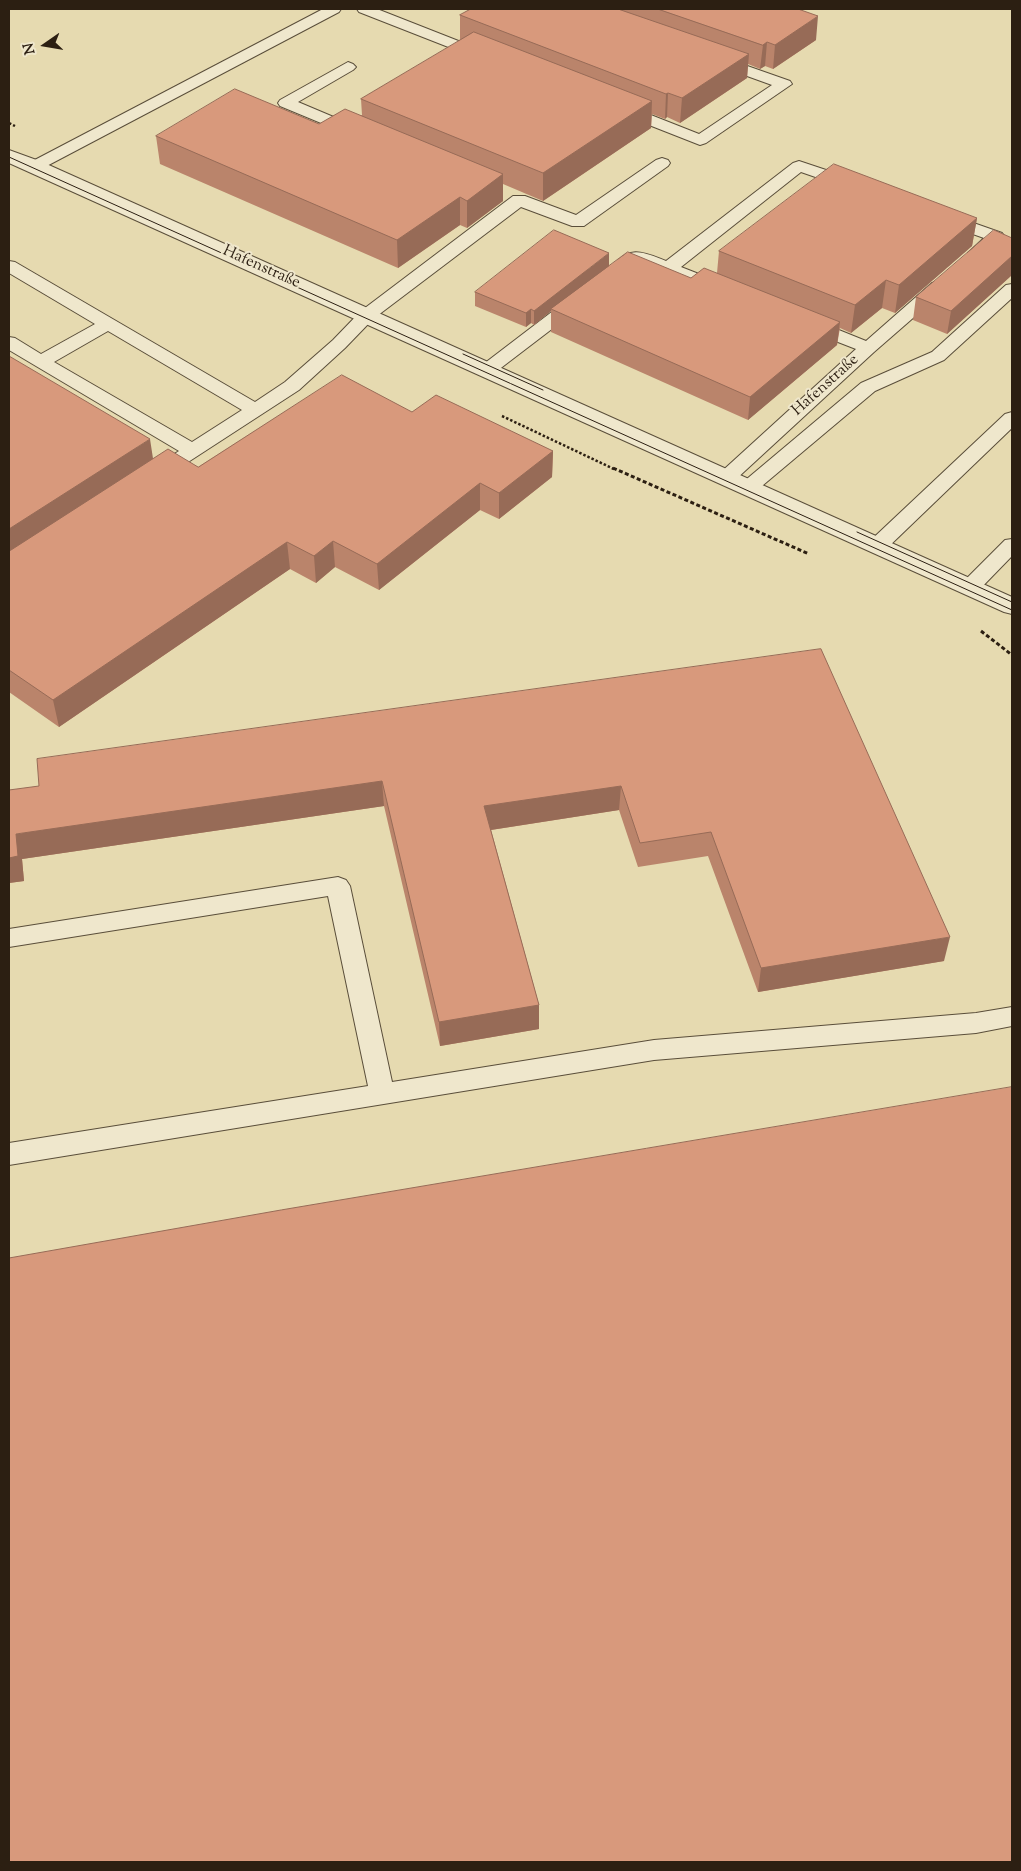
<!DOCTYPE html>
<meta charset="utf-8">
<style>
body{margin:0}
#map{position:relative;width:1021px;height:1871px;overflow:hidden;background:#e6dab0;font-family:"Sorts Mill Goudy",serif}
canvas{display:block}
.frame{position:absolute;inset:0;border:10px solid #2c1f12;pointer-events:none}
.north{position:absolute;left:20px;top:20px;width:50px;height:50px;-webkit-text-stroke:4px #efe7cc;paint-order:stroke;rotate:257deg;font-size:14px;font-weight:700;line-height:20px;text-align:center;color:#2c1f12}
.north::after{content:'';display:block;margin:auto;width:18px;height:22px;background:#2c1f12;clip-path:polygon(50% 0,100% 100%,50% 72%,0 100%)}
</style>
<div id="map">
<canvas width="1021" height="1871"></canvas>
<div class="frame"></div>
<div class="north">N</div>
</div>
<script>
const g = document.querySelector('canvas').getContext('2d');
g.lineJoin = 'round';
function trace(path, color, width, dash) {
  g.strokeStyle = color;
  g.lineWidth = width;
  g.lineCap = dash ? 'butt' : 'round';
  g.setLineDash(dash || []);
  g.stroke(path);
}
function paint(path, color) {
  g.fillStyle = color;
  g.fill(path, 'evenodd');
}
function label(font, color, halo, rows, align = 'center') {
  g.font = font + ' "Sorts Mill Goudy",serif';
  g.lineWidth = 4;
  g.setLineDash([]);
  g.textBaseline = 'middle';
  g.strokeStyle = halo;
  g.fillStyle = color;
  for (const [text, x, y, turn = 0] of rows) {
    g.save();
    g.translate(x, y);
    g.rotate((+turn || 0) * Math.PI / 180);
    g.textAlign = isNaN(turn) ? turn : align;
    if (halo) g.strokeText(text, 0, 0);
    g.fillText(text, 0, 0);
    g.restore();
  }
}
const service = new Path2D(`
 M 323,9 L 341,9 L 339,12 L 41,169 L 29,169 L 27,166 L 29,163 Z
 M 357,9 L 377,9 L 489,53 L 492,56 L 489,59 L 479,59 L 359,12 Z
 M 716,55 L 790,81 L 792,84 L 706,143 L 700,145 L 616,112 L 614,109 L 616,106 L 628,106 L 699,134 L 772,85 L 711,63 L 708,60 L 711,57 Z
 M 348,62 L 353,64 L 356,67 L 353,70 L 298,102 L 362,129 L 364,132 L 362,135 L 350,135 L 280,106 L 278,103 L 280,100 Z
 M 662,158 L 668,160 L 670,163 L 668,166 L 584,226 L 572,226 L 521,207 L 373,319 L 345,348 L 299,390 L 162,479 L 155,481 L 148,479 L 145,475 L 148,471 L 179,451 L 9,350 L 9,337 L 15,338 L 41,354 L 95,324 L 9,273 L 9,261 L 15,262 L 255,402 L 285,382 L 333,340 L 361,311 L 513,196 L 525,196 L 576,215 L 656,160 ZM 108,331 L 242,410 L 192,442 L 54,362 Z
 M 799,161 L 856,180 L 858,184 L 856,188 L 850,189 L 801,172 L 681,267 L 727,285 L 730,289 L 727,293 L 721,294 L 715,293 L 639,263 C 631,269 626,273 616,271 L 613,267 C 629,244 645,253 666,261 L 793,163 Z
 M 945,213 L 1002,233 L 1005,237 C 997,247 984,260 971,257 L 968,253 L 984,238 L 939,222 L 937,218 L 939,214 Z
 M 938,282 L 944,283 L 947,287 L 944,291 L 874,352 L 734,481 L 727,483 L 720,481 L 717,477 L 720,473 L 856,349 L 802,328 L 799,324 L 802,320 L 808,319 L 814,320 L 866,341 L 932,283 Z
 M 1012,284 L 1012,298 L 944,360 L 875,391 L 756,491 L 749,493 L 742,491 L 739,487 L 742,483 L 861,383 L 932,352 L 1006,285 Z
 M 576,297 L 582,298 L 585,302 L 582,306 L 493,374 L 487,376 L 481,374 L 478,370 L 481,366 L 570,298 Z
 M 1012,412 L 1012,428 L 884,551 L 877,552 L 870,551 L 867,546 L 870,541 L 1005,414 Z
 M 1012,539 L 1012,556 L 977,592 L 970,594 L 963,592 L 960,587 L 963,582 L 1005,540 Z
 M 338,877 L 346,880 L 350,886 L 392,1082 L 654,1040 L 976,1013 L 1012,1007 L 1012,1026 L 976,1033 L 654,1060 L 9,1165 L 9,1143 L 368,1086 L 328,896 L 9,947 L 9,929 Z`);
const tertiary = new Path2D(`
 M 9,150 L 42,162 L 1012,597 L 1012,614 L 1004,612 L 9,163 Z`);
trace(service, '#5a4e3a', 2);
trace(tertiary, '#5a4e3a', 2);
trace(new Path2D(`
 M 9,123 L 15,126
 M 502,416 L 616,470`), '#2c1f12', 2.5, [2.5, 2]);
trace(new Path2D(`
 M 613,468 L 809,554
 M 981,631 L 1012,655`), '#2c1f12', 3, [4, 2.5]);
paint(service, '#efe7cc');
paint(tertiary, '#efe7cc');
trace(new Path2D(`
 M 9,157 L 1012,610
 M 463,354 L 543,390
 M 857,532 L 1012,602`), '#2c1f12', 1);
paint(new Path2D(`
 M 471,9 L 798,9 L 816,40 L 773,69 L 765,66 L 760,69 L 748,64 L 747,78 L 680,123 L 667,117 L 665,119 L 652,114 L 651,128 L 543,201 L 503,184 L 503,201 L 467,228 L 460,225 L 398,268 L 160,164 L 156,136 L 319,124 L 362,115 L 361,99 L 461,40 L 460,39 L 460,15 Z
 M 977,218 L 972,246 L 895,313 L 882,308 L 851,333 L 840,328 L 837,345 L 748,420 L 551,332 L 551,311 L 534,325 L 531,323 L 526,327 L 475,306 L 475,292 L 609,266 L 691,278 L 717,273 L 719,251 Z
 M 1012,238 L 1012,275 L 947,334 L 913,320 L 916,297 Z
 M 9,356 L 153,459 L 198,467 L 412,412 L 553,451 L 552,477 L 499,519 L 480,510 L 379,590 L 335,567 L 316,583 L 290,569 L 59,727 L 9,692 Z
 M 821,649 L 944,961 L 758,992 L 708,856 L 638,867 L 619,810 L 491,830 L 539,1005 L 539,1029 L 440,1046 L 384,806 L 22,859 L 24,881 L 9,883 L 39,786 Z`), '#ba846b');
paint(new Path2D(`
 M 818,16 L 816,40 L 773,69 L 775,45 Z
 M 767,42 L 765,66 L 760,69 L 763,45 Z
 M 749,54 L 747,78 L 680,123 L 682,98 Z
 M 668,93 L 667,117 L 665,119 L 666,94 Z
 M 652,101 L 651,128 L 543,201 L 543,173 Z
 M 503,174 L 503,201 L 467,228 L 467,201 Z
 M 460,197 L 460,225 L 398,268 L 397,240 Z
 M 977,218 L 972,246 L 895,313 L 899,285 Z
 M 609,253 L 609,267 L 551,309 L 551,311 L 534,325 L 534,311 Z
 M 1012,256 L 1012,275 L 947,334 L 951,311 Z
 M 886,280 L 882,308 L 851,333 L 855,305 Z
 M 531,309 L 531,323 L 526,327 L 526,313 Z
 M 840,322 L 837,345 L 748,420 L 750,397 Z
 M 150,439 L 154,465 L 9,559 L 9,529 Z
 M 553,451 L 552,477 L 499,519 L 499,493 Z
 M 480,483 L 480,510 L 379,590 L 377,564 Z
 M 333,541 L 335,567 L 316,583 L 314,556 Z
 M 287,542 L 290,569 L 59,727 L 53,700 Z
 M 382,781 L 384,806 L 22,859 L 24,881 L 9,883 L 9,858 L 16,834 Z
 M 621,786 L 619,810 L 484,831 L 484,806 Z
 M 950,937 L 944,961 L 758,992 L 761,968 Z
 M 539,1005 L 539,1029 L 440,1046 L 439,1022 Z`), '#976b57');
const building = new Path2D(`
 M 471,9 L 618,9 L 749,54 L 682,98 L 668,93 L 666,94 L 460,15 Z
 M 658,9 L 798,9 L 818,16 L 775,45 L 767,42 L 763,45 Z
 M 474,32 L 652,101 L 543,173 L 361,99 Z
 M 235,89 L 319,124 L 345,109 L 503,174 L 467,201 L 460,197 L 397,240 L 156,136 Z
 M 834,164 L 977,218 L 899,285 L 886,280 L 855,305 L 719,251 Z
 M 554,230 L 609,253 L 534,311 L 531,309 L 526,313 L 475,292 Z
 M 994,230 L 1012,238 L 1012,256 L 951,311 L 916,297 Z
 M 628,252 L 691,278 L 704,268 L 840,322 L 750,397 L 551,309 Z
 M 9,356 L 150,439 L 9,529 Z
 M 342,375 L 412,412 L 436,395 L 553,451 L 499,493 L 480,483 L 377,564 L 333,541 L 314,556 L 287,542 L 53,700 L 9,670 L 9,551 L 11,550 L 168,449 L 198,467 Z
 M 821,649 L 950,937 L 761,968 L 711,832 L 640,843 L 621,786 L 484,806 L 539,1005 L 439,1022 L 382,781 L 16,834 L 18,856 L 9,858 L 9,790 L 39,786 L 37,759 Z
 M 1012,1087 L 1012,1862 L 9,1862 L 9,1258 L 281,1210 Z`);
paint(building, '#d8997c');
trace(building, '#976b57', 1);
label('16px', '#2c1f12', '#efe7cc', [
 ["Hafenstraße",261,268,24],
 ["Hafenstraße",826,386,-42]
]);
</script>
